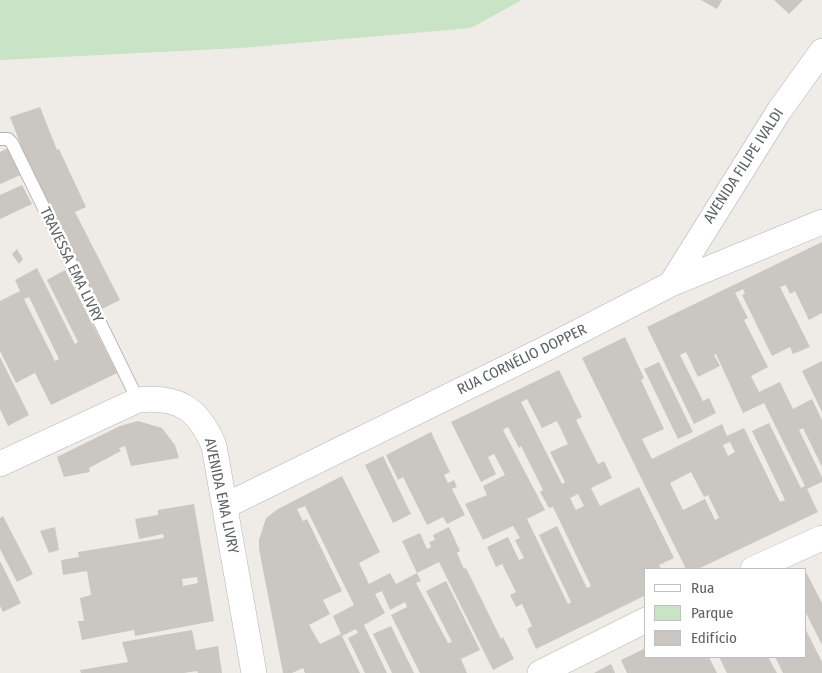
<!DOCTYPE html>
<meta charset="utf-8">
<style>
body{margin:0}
#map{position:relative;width:822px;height:673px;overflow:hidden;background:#efece7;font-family:"Fira Sans Condensed",sans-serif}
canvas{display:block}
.legend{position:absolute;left:644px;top:568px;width:162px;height:90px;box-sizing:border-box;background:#fff;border:1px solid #bfc0c1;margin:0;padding:6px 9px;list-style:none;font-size:15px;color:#5e6265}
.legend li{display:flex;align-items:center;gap:10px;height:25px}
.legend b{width:25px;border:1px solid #bfc0c1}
</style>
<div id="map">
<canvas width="822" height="673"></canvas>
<ul class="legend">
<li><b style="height:6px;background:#fff"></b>Rua</li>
<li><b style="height:14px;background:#c9e3c6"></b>Parque</li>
<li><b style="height:14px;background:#cac7c3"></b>Edifício</li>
</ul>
</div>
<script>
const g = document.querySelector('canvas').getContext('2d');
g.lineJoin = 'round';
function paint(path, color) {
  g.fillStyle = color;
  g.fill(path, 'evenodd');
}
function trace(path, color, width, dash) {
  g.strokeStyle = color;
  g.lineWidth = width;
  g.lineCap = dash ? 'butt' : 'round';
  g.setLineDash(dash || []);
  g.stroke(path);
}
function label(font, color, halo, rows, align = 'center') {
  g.font = font + ' "Fira Sans Condensed",sans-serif';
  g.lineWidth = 5;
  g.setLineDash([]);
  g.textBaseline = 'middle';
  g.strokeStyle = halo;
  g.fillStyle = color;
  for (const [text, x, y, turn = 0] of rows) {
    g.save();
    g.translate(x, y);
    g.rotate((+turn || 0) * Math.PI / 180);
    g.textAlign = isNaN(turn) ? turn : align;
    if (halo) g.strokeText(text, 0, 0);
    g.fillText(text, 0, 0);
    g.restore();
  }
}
paint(new Path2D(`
 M 0,0 L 522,0 L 471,28 L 241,48 L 0,60 Z`), '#c9e3c6');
paint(new Path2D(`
 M 701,0 L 722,0 L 717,9 Z
 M 774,0 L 803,0 L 789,14 Z
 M 40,107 L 57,150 L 59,149 L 86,207 L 75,212 L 120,300 L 100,310 L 28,164 L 10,117 Z
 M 10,147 L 23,174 L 0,184 L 0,152 Z
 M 22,185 L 32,204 L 0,219 L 0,195 Z
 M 822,242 L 822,313 L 809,320 L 795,291 L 790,294 L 786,285 L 780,287 L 810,347 L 793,354 L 790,347 L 772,356 L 742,295 L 745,294 L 743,289 L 735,293 L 748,318 L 744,320 L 768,367 L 751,376 L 759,392 L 780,382 L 793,409 L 812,399 L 822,420 L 822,467 L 803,428 L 799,430 L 822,477 L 822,482 L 807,489 L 818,512 L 698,569 L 686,569 L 582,358 L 625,337 L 644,378 L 641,380 L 664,429 L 642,439 L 652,459 L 722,424 L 727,436 L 744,428 L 780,502 L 785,500 L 752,431 L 769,423 L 801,488 L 805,486 L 764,403 L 743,413 L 716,354 L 714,355 L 720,366 L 698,377 L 686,352 L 680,355 L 703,401 L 709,398 L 716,413 L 694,424 L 647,327 ZM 730,442 L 735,452 L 728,456 L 723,445 ZM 691,472 L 704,497 L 708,495 L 719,518 L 715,520 L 705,499 L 683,510 L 670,483 Z
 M 17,249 L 23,259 L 19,264 L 12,254 Z
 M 37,268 L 75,344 L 78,342 L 47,280 L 65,270 L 117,373 L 51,405 L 35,373 L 16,383 L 0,351 L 0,301 L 20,291 L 15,280 ZM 29,297 L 59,359 L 55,361 L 24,299 Z
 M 0,357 L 29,415 L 8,426 L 0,409 Z
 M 822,361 L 822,412 L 802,371 Z
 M 659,362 L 693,432 L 678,439 L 644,369 Z
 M 559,370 L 582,417 L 576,420 L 598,464 L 604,461 L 612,478 L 591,488 L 600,506 L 639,487 L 674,558 L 659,565 L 661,569 L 646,569 L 646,595 L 536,649 L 527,629 L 532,626 L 522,604 L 516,607 L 510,595 L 516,592 L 502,564 L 496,567 L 487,547 L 508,537 L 519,560 L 524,558 L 515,540 L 520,538 L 513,526 L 483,540 L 465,504 L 487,495 L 483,486 L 505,475 L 494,454 L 488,457 L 496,474 L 481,482 L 451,422 ZM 527,399 L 542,428 L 557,421 L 568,444 L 550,452 L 565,482 L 562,484 L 521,402 ZM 508,427 L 519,448 L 521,446 L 543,490 L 540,492 L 549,508 L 553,507 L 591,586 L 587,588 L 557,526 L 539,535 L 571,602 L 568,604 L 527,519 L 545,510 L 503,430 ZM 578,494 L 584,506 L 576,510 L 570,498 Z
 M 138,421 L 162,428 L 175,445 L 179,458 L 131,466 L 125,446 L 119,448 L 121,451 L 89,468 L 90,472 L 64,477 L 57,457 L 120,426 Z
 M 431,432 L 450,472 L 444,475 L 448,483 L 454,480 L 457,487 L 452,489 L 465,515 L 447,524 L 443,517 L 427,525 L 403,477 L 398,480 L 386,455 Z
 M 383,456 L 411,514 L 393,523 L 365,465 Z
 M 342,476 L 380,552 L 359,563 L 369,584 L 390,573 L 396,584 L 417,573 L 421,581 L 416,583 L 448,643 L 452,642 L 426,591 L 446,581 L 480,650 L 461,659 L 467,673 L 420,673 L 391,615 L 407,607 L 405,602 L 390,610 L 382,591 L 375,594 L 385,613 L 364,625 L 387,673 L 365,673 L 348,638 L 358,633 L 356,629 L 342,636 L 360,673 L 305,673 L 303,668 L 292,673 L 283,673 L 259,549 L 259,540 L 266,518 L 278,509 ZM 305,506 L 354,605 L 333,616 L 341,634 L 320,644 L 309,625 L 330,614 L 323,600 L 342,591 L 307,519 L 303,521 L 297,509 Z
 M 194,504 L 214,621 L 135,636 L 134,630 L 82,640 L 78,621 L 84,621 L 80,598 L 91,595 L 87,571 L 63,575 L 61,560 L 79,557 L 78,552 L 164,538 L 163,534 L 139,539 L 135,519 L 158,515 L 158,510 ZM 197,577 L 198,583 L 183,586 L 182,579 Z
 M 3,516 L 33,574 L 17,582 L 0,549 L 0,518 Z
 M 55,527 L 59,550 L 49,553 L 40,531 Z
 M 449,527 L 460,551 L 457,553 L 464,569 L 466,568 L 501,639 L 503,637 L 514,659 L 493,670 L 439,562 L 417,573 L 402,541 L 420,533 L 427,549 L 431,547 L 429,542 L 435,540 L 433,535 Z
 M 0,561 L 21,603 L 3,612 L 0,606 Z
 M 806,572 L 822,603 L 822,645 L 806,613 Z
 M 391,626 L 414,673 L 392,673 L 373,634 Z
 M 192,630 L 196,650 L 218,646 L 222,673 L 198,673 L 197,671 L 184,673 L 81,673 L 80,670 L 128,662 L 122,642 Z
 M 806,630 L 822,662 L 822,673 L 783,673 L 775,657 L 806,657 Z
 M 646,648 L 646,657 L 709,657 L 717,673 L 627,673 L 621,660 Z
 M 719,657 L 768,657 L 777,673 L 727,673 Z
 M 611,664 L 615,673 L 594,673 Z`), '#cac7c3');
const service = new Path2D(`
 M 0,139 L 8,139 L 12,143 L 138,400`);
const minor = new Path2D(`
 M 671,284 L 779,111 L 822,51
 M 0,464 L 138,400 C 179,396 198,408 214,446 L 254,673
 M 225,506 L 547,348 L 671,284 L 822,222
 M 753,569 L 822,538
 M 540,673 L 646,620`);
trace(service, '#b1b4b7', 14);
trace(minor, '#b1b4b7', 26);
trace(service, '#fff', 12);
trace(minor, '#fff', 25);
label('15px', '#5e6265', '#fff', [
 ["AVENIDA FILIPE IVALDI",744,166,-57],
 ["TRAVESSA EMA LIVRY",71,265,64],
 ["RUA CORNÉLIO DOPPER",522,360,-26],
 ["AVENIDA EMA LIVRY",221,496,78]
]);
</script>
